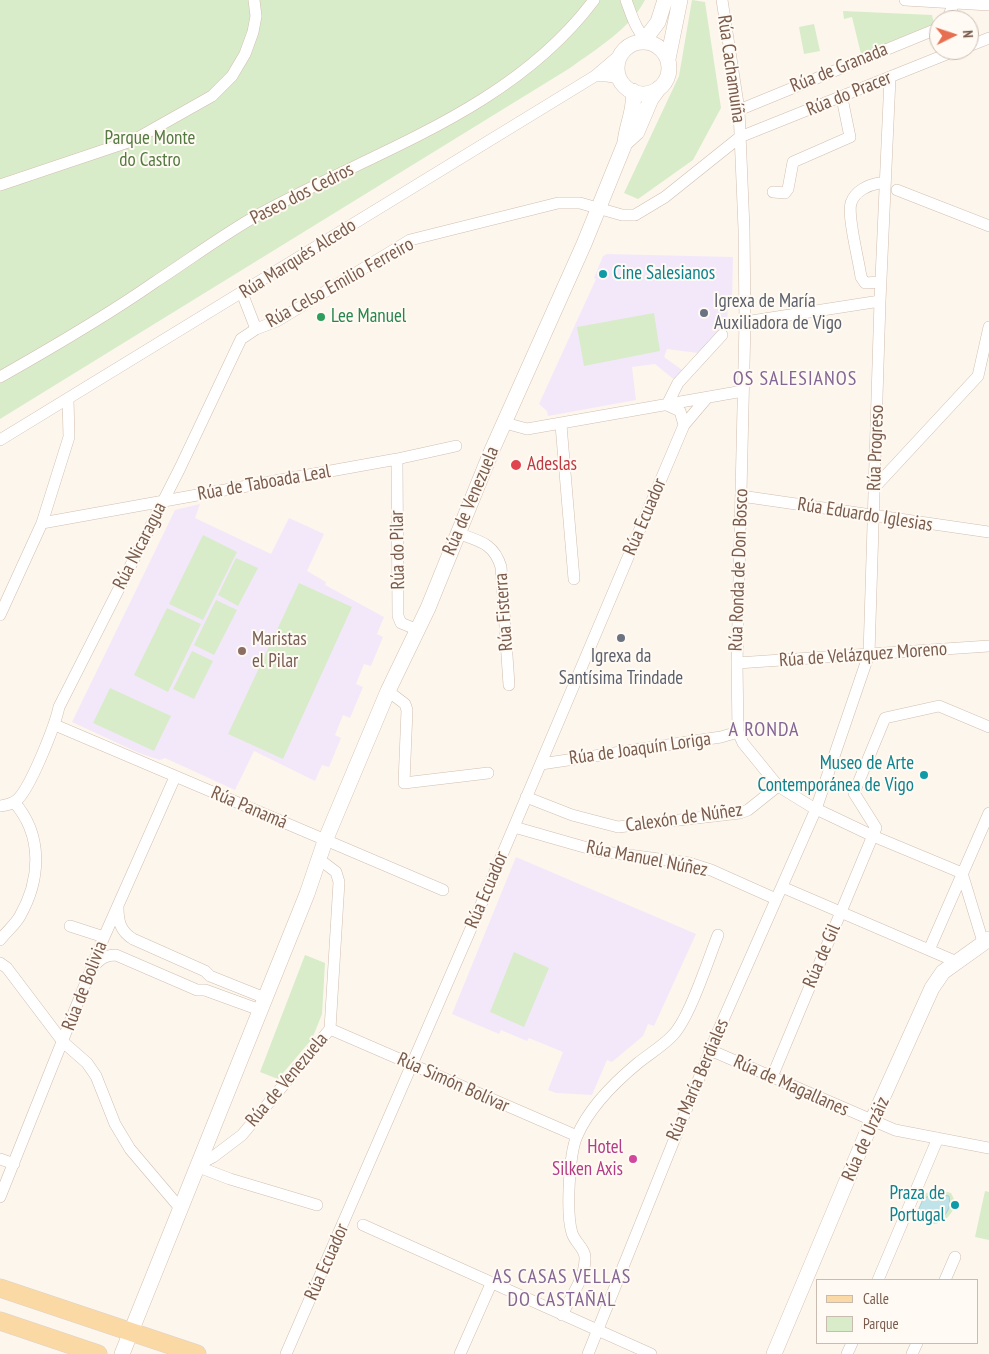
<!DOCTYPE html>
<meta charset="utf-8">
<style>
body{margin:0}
#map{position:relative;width:989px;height:1354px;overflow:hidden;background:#fdf6ec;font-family:"PT Sans Narrow",sans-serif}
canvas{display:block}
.legend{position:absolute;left:816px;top:1279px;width:162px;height:65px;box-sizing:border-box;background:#fffaf3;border:1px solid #cabbb1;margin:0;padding:6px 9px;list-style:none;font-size:15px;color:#7a5c4d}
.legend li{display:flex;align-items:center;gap:10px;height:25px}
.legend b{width:25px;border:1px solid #cabbb1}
.north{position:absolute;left:929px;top:10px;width:50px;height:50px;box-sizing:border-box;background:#fffaf3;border:1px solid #cabbb1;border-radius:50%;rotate:86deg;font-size:14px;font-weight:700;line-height:20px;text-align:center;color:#7a5c4d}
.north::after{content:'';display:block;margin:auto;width:18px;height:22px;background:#e76f51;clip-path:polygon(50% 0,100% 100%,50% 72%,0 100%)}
</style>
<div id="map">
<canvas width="989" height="1354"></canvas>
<ul class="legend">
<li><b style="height:6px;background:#fbd9a5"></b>Calle</li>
<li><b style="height:14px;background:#d8ecc9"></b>Parque</li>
</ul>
<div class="north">N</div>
</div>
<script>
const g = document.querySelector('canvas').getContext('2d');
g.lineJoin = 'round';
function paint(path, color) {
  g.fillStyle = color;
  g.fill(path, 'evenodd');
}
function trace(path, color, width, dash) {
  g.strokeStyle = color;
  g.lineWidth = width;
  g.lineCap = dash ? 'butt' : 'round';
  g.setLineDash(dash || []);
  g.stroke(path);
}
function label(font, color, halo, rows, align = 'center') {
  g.font = font + ' "PT Sans Narrow",sans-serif';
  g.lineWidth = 4;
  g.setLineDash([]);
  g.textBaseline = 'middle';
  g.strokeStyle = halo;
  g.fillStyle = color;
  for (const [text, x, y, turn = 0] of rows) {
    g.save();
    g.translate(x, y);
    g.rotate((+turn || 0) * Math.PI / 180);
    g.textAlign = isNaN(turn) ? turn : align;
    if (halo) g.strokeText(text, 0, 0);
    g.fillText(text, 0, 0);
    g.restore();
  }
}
paint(new Path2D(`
 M 607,254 L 733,257 L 732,300 L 728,300 L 727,325 L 698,353 L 667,349 L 664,357 L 685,372 L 677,382 L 655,364 L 632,367 L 636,400 L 548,416 L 547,411 L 539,404 L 596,279 L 594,278 L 603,256 Z
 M 200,504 L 195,518 L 271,554 L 289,518 L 324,534 L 307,571 L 326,582 L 325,585 L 384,617 L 377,634 L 383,637 L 371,666 L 364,664 L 356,684 L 363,687 L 350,718 L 343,715 L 335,735 L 341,738 L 329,767 L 322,765 L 315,781 L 254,751 L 235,790 L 165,758 L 160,760 L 139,753 L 72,722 L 175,510 Z
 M 516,857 L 696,934 L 654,1026 L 648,1024 L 643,1036 L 612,1062 L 607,1060 L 592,1095 L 556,1093 L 548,1090 L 563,1052 L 529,1038 L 527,1041 L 501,1030 L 499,1034 L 452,1014 Z`), '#f3e8fa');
paint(new Path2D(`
 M 0,0 L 645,0 C 630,29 596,49 570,68 L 0,419 Z
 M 692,0 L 705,2 L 721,108 L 693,160 L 638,199 L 624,193 L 679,76 Z
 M 843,11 L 932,15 L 934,24 L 861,54 L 852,17 L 844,19 Z
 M 814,24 L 820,51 L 804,54 L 799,27 Z
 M 654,313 L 660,351 L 584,366 L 577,327 Z
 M 203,535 L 237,552 L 203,620 L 169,604 Z
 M 236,558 L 258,568 L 238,606 L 218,595 Z
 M 299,583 L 352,607 L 283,759 L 228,734 Z
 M 216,600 L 237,610 L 214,655 L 194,645 Z
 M 167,608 L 201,624 L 168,692 L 134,675 Z
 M 192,651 L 213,661 L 194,699 L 173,689 Z
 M 110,688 L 171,716 L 154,751 L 93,723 Z
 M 514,952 L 549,968 L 524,1027 L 490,1012 Z
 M 305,955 L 325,963 L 322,1014 L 312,1039 L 278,1079 L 260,1072 Z
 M 940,1190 L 951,1193 L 956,1203 C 952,1215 943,1226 928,1224 L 917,1214 L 926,1193 Z
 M 985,1191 L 989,1192 L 989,1240 L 975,1237 Z`), '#d8ecc9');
const water = new Path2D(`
 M 937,1193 L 949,1196 C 951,1209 947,1214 937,1222 L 927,1221 L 918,1211 L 923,1199 Z`);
paint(water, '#bfe3e8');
trace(water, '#a5d3da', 1);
const street = new Path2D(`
 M 626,0 C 632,16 636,33 651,43
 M 722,0 L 739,110 L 744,229 L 745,322 L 737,663 L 738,732 L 743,743 L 778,786 L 812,807 L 873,836 L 962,873 L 983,942
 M 905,0 L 989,5
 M 947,20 L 954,3
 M 969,46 L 989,38
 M 595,76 L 607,76 L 620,78
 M 739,110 L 939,28
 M 879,183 C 868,185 855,191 851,203 C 847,216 859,261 861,277 L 865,283 L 881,282
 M 0,185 L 134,140 L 212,96 L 232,76 L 245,54 L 253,32 L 256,16 L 254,0
 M 897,190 L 989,226
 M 773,192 L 785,193 L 788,189 L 793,162 L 850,137 L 843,103
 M 242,293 L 256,329
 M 745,322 L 880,301
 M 0,377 C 53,347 105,317 155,282 C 189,260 221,236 256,216 C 373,151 511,111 594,0
 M 667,405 L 678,383 L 722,335
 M 505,423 L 527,429 L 743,391
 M 561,425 L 574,579
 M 684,425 L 706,399
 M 0,440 L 595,76 L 622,53
 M 397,459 L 398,616 L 401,623 L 418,630
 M 874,488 L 978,376 L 989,327
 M 741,496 L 989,532
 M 42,523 L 397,459 L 456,446
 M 457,533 C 479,541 494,543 501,567 L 509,685
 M 0,615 L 42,523 L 69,437 L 68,399
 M 737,663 L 989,646
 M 388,691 L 405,704 L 407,710 L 404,783 L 488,773
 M 55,725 L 443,890
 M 541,764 L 721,737 L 738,732
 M 526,797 L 572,815 L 618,827 L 740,813 L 748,810 L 778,786
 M 0,806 C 7,805 13,804 18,799 C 31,786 55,726 59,707 L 180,468 L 241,339 L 256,329 L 277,321 L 410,240 L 558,203 L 580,203 L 622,215 L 635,215 L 665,197 L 740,137 L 957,50
 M 514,827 L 598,851 L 689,863 L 711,870 L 776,899
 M 782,887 L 957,962
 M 118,907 C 118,921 120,931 133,939 L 205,971 L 210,976 L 265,998
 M 70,926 L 104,937
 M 0,940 C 6,932 15,925 20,916 C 41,879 43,835 14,802
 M 929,950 L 989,813
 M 0,963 L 7,968 L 63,1042 L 87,1063 L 96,1076 L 115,1124 L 130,1149 L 180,1208
 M 93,967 C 100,959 105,955 116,955 L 197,990 L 205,990 L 260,1010
 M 330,1029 L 577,1136
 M 710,1050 L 895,1130 L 989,1148
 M 772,1077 L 876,828 L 854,793 L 885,718 L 939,706 L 989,727
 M 0,1159 L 14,1164
 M 196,1166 L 213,1157 L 242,1135 L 330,1029 L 339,882 L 336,872 L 319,859
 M 196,1166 L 230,1179 L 317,1205
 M 0,1197 L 104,937 L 175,777
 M 363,1225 L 651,1354
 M 878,1280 L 938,1138
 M 945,1280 L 955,1257
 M 562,1315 C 570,1298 585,1278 585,1259 C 586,1249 575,1243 572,1233 C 566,1214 569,1154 577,1136 C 589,1108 615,1082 638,1063 C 649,1054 663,1046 673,1035 C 690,1017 708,960 718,935
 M 286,1354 L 469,933 L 684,425 L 680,411 L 667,405
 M 460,1354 L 491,1284
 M 588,1354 L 716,1036 L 816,809 L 869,654 L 880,301 L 890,78
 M 847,1354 L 852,1343
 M 912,1354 L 917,1343`);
const secondary = new Path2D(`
 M 643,42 L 658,22 L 665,0
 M617 68a26 26 0 1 1 52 0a26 26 0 1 1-52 0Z
 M 668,59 L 680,0
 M 625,143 L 637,132 L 651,99 L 659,88
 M 122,1354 L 307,894 L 325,841 L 388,691 L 428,608 L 492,450 L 584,244 L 625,143 C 626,126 636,108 633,91
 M 774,1354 L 872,1121 L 932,988 L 943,972 L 989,939`);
const primary = new Path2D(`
 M 0,1288 L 197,1354
 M 0,1321 L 98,1354`);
trace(street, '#d1beb0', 12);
trace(secondary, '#d6c0b0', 16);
trace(primary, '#dad1cd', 19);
trace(street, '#fff', 11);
trace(secondary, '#fff', 15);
trace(primary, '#fbd9a5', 18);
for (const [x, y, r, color] of [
 [603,274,5,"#0f9aa8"],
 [704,313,5,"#6b7280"],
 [321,317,5,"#2e9e5b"],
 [516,465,6,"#e0444e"],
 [621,638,5,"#6b7280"],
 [242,651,5,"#8d6e63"],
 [924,775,5,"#0f9aa8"],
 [633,1159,5,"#d1479c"],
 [955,1205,5,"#0f9aa8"]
]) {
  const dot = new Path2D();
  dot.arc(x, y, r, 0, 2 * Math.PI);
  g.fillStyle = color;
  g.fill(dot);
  trace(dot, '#fffaf3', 2);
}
label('19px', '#7a5c4d', '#fffaf3', [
 ["Rúa de Granada",839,68,-22],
 ["Rúa Cachamuíña",731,69,82],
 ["Rúa do Pracer",849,94,-22],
 ["Paseo dos Cedros",302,194,-27],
 ["Rúa Marqués Alcedo",298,259,-32],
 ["Rúa Celso Emilio Ferreiro",340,283,-29],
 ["Rúa Progreso",876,448,-88],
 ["Rúa de Taboada Leal",264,483,-10],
 ["Rúa de Venezuela",471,501,-67],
 ["Rúa Eduardo Iglesias",865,515,9],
 ["Rúa Ecuador",645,517,-67],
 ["Rúa Nicaragua",140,546,-63],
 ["Rúa do Pilar",398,550,-91],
 ["Rúa Ronda de Don Bosco",739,570,-88],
 ["Rúa Fisterra",504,612,-94],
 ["Rúa de Velázquez Moreno",863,655,-4],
 ["Rúa de Joaquín Loriga",640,749,-8],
 ["Rúa Panamá",249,808,23],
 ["Calexón de Núñez",684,818,-8],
 ["Rúa Manuel Núñez",647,859,11],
 ["Rúa Ecuador",487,890,-67],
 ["Rúa de Gil",822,956,-67],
 ["Rúa de Bolivia",85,986,-69],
 ["Rúa de Venezuela",287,1080,-50],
 ["Rúa María Berdiales",698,1080,-67],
 ["Rúa Simón Bolívar",453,1083,24],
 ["Rúa de Magallanes",791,1086,24],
 ["Rúa de Urzáiz",866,1139,-66],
 ["Rúa Ecuador",327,1262,-66]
]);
label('19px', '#537a41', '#fffaf3', [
 ["Parque Monte",150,139],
 ["do Castro",150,161]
]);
label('19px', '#0d838f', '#fffaf3', [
 ["Cine Salesianos",613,274,"left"],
 ["Museo de Arte",914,764],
 ["Contemporánea de Vigo",914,786],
 ["Praza de",945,1194],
 ["Portugal",945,1216]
], 'right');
label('19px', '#5b616d', '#fffaf3', [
 ["Igrexa de María",714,302],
 ["Auxiliadora de Vigo",714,324],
 ["Igrexa da",621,657,"center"],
 ["Santísima Trindade",621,679,"center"]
], 'left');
label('19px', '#27864d', '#fffaf3', [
 ["Lee Manuel",331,317]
], 'left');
label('19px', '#be3a42', '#fffaf3', [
 ["Adeslas",527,465]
], 'left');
label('19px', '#785e54', '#fffaf3', [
 ["Maristas",252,640],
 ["el Pilar",252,662]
], 'left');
label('19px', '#b23c85', '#fffaf3', [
 ["Hotel",623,1148],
 ["Silken Axis",623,1170]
], 'right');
g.letterSpacing = '1px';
label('20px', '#846695', '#fffaf3', [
 ["OS SALESIANOS",795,379],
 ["A RONDA",764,730],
 ["AS CASAS VELLAS",562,1277],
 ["DO CASTAÑAL",562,1300]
]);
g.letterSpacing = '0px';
</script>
